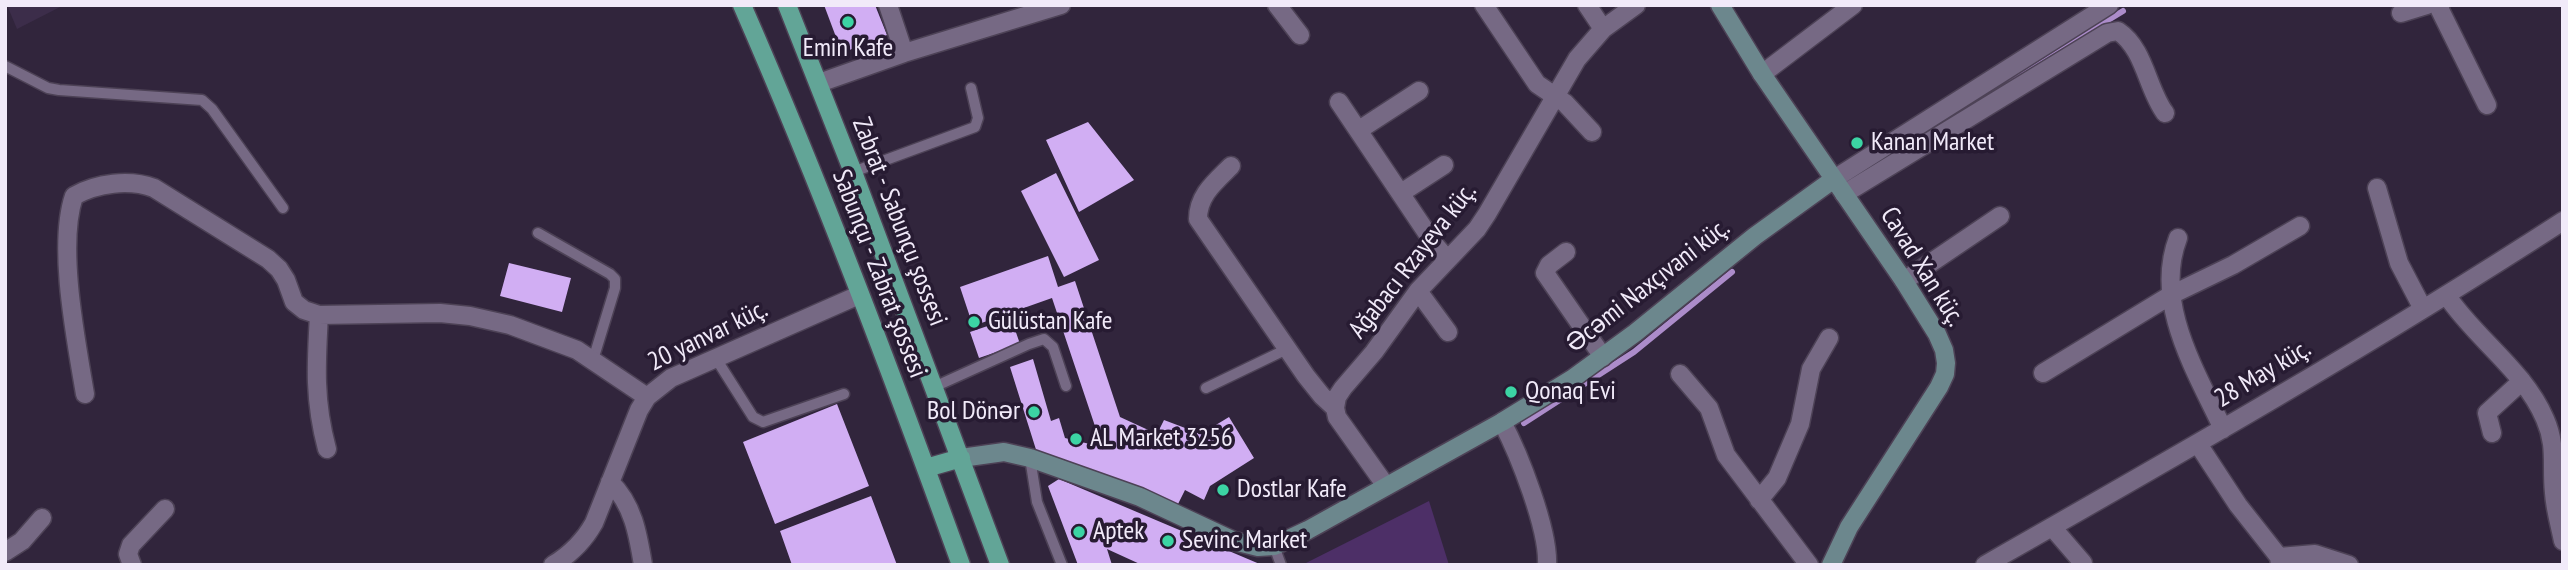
<!DOCTYPE html>
<meta charset="utf-8">
<style>
body{margin:0}
#map{position:relative;width:2568px;height:570px;overflow:hidden;background:#31253c;font-family:"PT Sans Narrow",sans-serif}
canvas{display:block}
.frame{position:absolute;inset:0;border:7px solid #f1eaf9;pointer-events:none}
</style>
<div id="map">
<canvas width="2568" height="570"></canvas>
<div class="frame"></div>
</div>
<script>
const g = document.querySelector('canvas').getContext('2d');
g.lineJoin = 'round';
function paint(path, color) {
  g.fillStyle = color;
  g.fill(path, 'evenodd');
}
function trace(path, color, width, dash) {
  g.strokeStyle = color;
  g.lineWidth = width;
  g.lineCap = dash ? 'butt' : 'round';
  g.setLineDash(dash || []);
  g.stroke(path);
}
function label(font, color, halo, rows, align = 'center') {
  g.font = font + ' "PT Sans Narrow",sans-serif';
  g.lineWidth = 7;
  g.setLineDash([]);
  g.textBaseline = 'middle';
  g.strokeStyle = halo;
  g.fillStyle = color;
  for (const [text, x, y, turn = 0] of rows) {
    g.save();
    g.translate(x, y);
    g.rotate((+turn || 0) * Math.PI / 180);
    g.textAlign = isNaN(turn) ? turn : align;
    if (halo) g.strokeText(text, 0, 0);
    g.fillText(text, 0, 0);
    g.restore();
  }
}
paint(new Path2D(`
 M 7,5 L 64,5 L 17,29 Z`), '#3c2d4a');
paint(new Path2D(`
 M 1429,501 L 1449,565 L 1304,565 L 1304,564 Z`), '#4d2f67');
trace(new Path2D(`
 M 1903,145 L 2123,11
 M 1524,423 L 1634,352 L 1732,272`), '#ac8cca', 6);
paint(new Path2D(`
 M 824,5 L 875,5 L 887,35 L 842,53 Z
 M 1088,122 L 1134,180 L 1079,212 L 1046,140 Z
 M 1056,173 L 1099,260 L 1064,277 L 1021,191 Z
 M 1048,256 L 1058,287 L 1075,281 L 1120,417 L 1157,434 L 1164,420 L 1201,434 L 1229,417 L 1254,458 L 1210,486 L 1204,500 L 1185,490 L 1178,504 L 1038,456 L 1010,367 L 1033,359 L 1051,421 L 1059,418 L 1065,438 L 1102,447 L 1052,298 L 973,326 L 960,287 Z
 M 509,263 L 571,278 L 562,312 L 500,296 Z
 M 1011,318 L 1020,344 L 979,358 L 970,332 Z
 M 837,404 L 869,486 L 775,524 L 743,442 Z
 M 1059,479 L 1262,565 L 1142,565 L 1107,549 L 1112,565 L 1078,565 L 1048,486 Z
 M 871,496 L 897,565 L 792,565 L 780,531 Z`), '#d1aef3');
const lane = new Path2D(`
 M 5,66 L 48,88 L 59,90 L 202,100 L 212,109 L 283,208
 M 853,172 L 975,127 L 978,118 L 971,88
 M 538,233 L 610,274 L 615,279 L 615,288 L 593,360
 M 715,357 L 753,417 L 763,422 L 844,394
 M 934,387 L 1029,344 L 1044,339 L 1053,347 L 1066,386
 M 1206,388 L 1287,349
 M 1030,458 L 1037,502 L 1062,565
 M 1274,546 L 1281,565`);
const street = new Path2D(`
 M 888,5 L 904,53
 M 1277,5 L 1300,35
 M 1484,5 L 1537,84 L 1565,103 L 1592,132
 M 1587,5 L 1603,29
 M 2440,5 L 2440,10 L 2487,105
 M 2401,13 L 2427,5
 M 1762,74 L 1853,5
 M 819,83 L 904,53 L 1061,5
 M 1339,102 L 1435,245 L 1447,259
 M 1359,130 L 1419,91
 M 1231,166 C 1215,182 1198,195 1198,219 L 1306,376 L 1322,396 L 1335,408
 M 1834,179 L 2109,5
 M 2377,188 L 2399,263 L 2423,309
 M 1401,193 L 1444,165
 M 1844,194 L 2107,33 L 2118,31 C 2145,49 2147,89 2165,113
 M 2178,238 C 2153,303 2196,371 2223,429
 M 1566,252 L 1549,265 L 1545,273 L 1603,357
 M 1904,281 L 2000,216
 M 1418,291 L 1448,332
 M 2447,296 C 2476,339 2524,370 2545,419 C 2557,446 2551,465 2554,493 C 2555,509 2560,526 2563,541
 M 319,315 C 316,365 314,401 327,449
 M 2043,373 L 2171,295 L 2233,265 L 2300,226
 M 1680,374 L 1709,408 L 1726,455 L 1809,565
 M 85,394 C 76,340 57,246 74,196 C 97,183 129,179 154,188 L 268,259 L 279,269 L 286,280 L 294,302 L 304,310 L 319,315 L 440,313 L 470,316 L 510,325 L 577,350 L 647,397
 M 1502,422 C 1519,454 1549,530 1547,565
 M 2492,433 L 2487,413 L 2522,381
 M 2198,444 L 2238,505 L 2279,557 L 2280,565
 M 610,482 C 633,504 638,534 643,565
 M 1386,486 L 1337,417 L 1335,408 L 1337,397 L 1343,388 L 1374,352 L 1418,291 L 1477,229 L 1487,214 L 1577,59 L 1603,29 L 1636,5
 M 1759,500 L 1777,478 L 1800,424 L 1811,369 L 1829,338
 M 2052,527 L 2083,563
 M 5,552 L 22,541 L 42,518
 M 2279,557 L 2315,554 L 2349,565
 M 132,565 L 128,554 L 131,545 L 165,509
 M 553,565 C 571,554 584,541 594,523 L 639,410 L 647,397 L 671,378 L 859,295
 M 1985,565 C 2180,454 2375,343 2563,221`);
const secondary = new Path2D(`
 M 1720,5 L 1762,74 L 1904,281 L 1937,334 L 1944,350 L 1946,363 L 1945,374 L 1939,387 L 1849,527 L 1831,565
 M 961,458 L 1004,452 L 1030,458 L 1140,497 L 1234,541 L 1258,547 L 1274,546 L 1308,530 L 1502,422 L 1572,379 L 1635,333 L 1755,236 L 1834,179`);
const primary = new Path2D(`
 M 742,5 C 822,188 893,377 961,565
 M 787,5 L 853,172 L 1000,565
 M 926,468 L 961,458`);
trace(lane, '#4d4256', 13);
trace(street, '#4d4256', 21);
trace(secondary, '#4d4256', 21);
trace(primary, '#4d4256', 21);
trace(lane, '#766984', 10);
trace(street, '#766984', 18);
trace(secondary, '#6c878d', 18);
trace(primary, '#62a597', 18);
for (const [x, y, r, color] of [
 [848,22,7,"#3cd4a4"],
 [1857,143,7,"#3cd4a4"],
 [974,322,7,"#3cd4a4"],
 [1511,392,7,"#3cd4a4"],
 [1034,412,7,"#3cd4a4"],
 [1076,439,7,"#3cd4a4"],
 [1223,490,7,"#3cd4a4"],
 [1079,532,7,"#3cd4a4"],
 [1168,541,7,"#3cd4a4"]
]) {
  const dot = new Path2D();
  dot.arc(x, y, r, 0, 2 * Math.PI);
  g.fillStyle = color;
  g.fill(dot);
  trace(dot, '#271b32', 2.5);
}
label('26px', '#f1eaf9', '#271b32', [
 ["Emin Kafe",848,49,"center"],
 ["Kanan Market",1871,143],
 ["Gülüstan Kafe",988,322],
 ["Qonaq Evi",1525,392],
 ["Bol Dönər",1020,412,"right"],
 ["AL Market 3256",1090,439],
 ["Dostlar Kafe",1237,490],
 ["Aptek",1093,532],
 ["Sevinc Market",1182,541]
], 'left');
label('26px', '#f1eaf9', '#271b32', [
 ["Zabrat - Sabunçu şossesi",899,222,69],
 ["Ağabacı Rzayeva küç.",1413,261,-52],
 ["Cavad Xan küç.",1922,267,58],
 ["Sabunçu - Zabrat şossesi",879,274,69],
 ["Əcəmi Naxçıvani küç.",1648,286,-38],
 ["20 yanvar küç.",708,336,-26],
 ["28 May küç.",2263,374,-31]
]);
</script>
